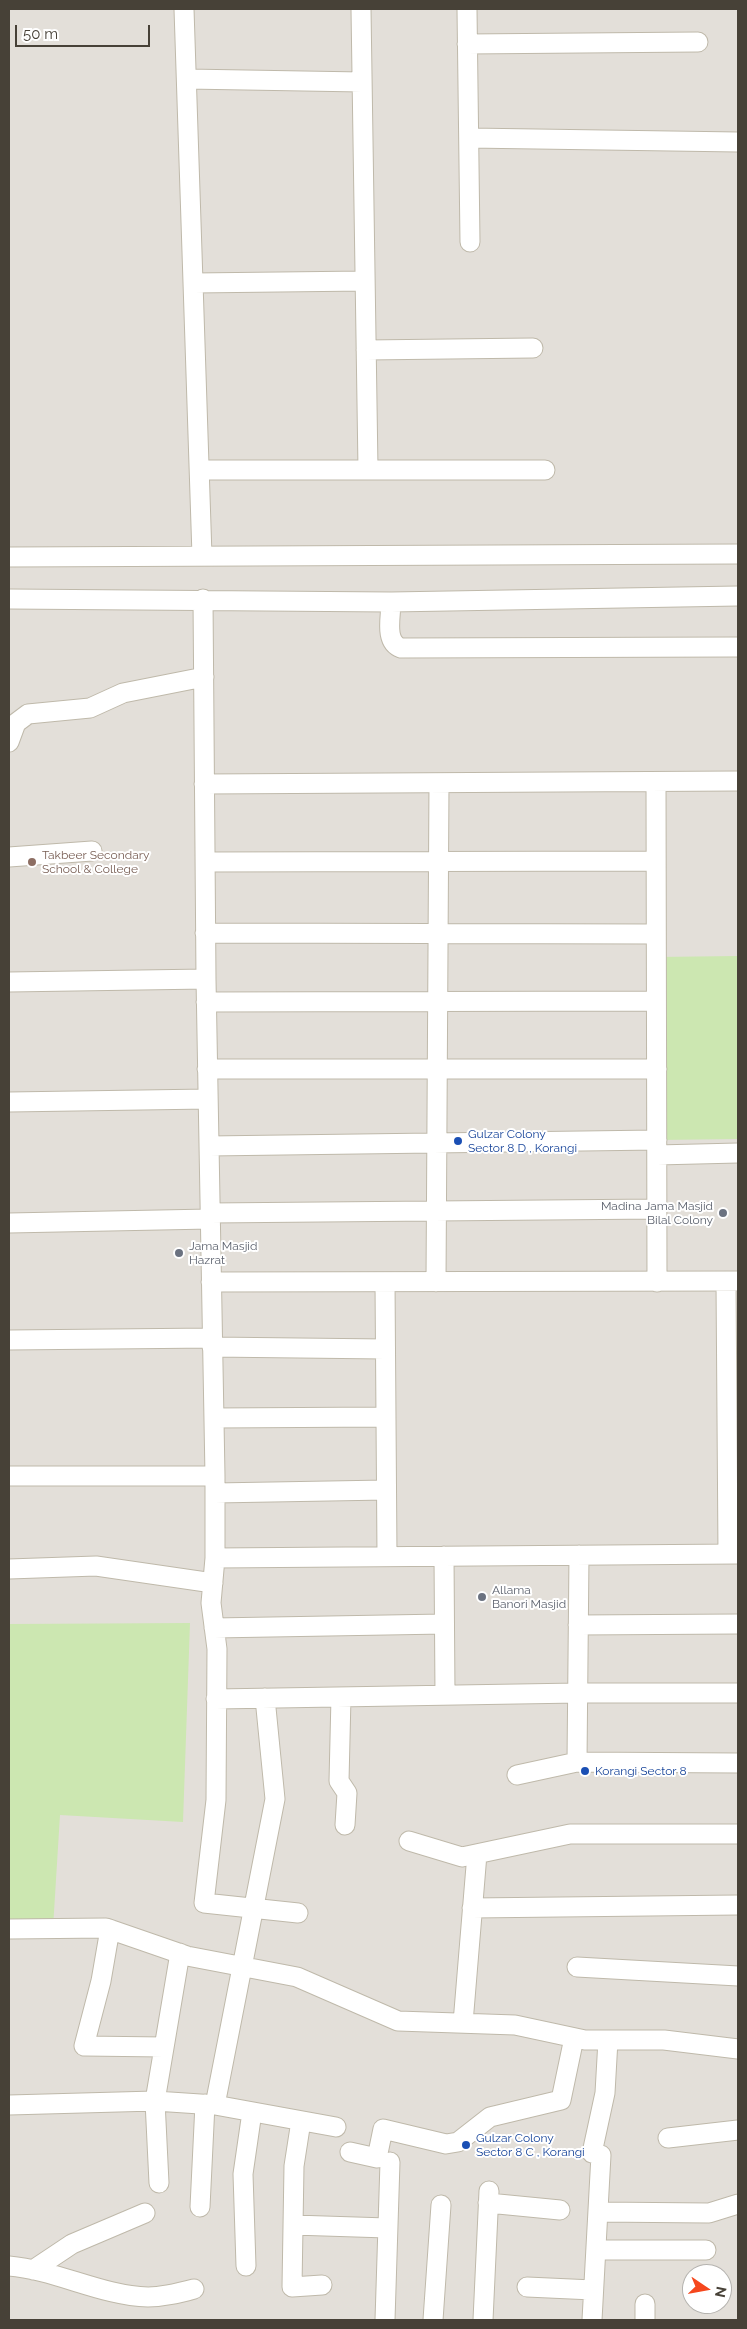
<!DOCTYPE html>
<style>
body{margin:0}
#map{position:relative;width:747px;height:2329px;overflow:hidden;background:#f3f0e8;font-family:Raleway,sans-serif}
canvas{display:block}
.frame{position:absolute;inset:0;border:10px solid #474137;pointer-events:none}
.north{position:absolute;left:682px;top:2264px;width:50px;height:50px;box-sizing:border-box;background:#fff;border:1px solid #b5b3af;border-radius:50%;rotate:102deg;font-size:14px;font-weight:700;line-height:20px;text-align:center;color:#474137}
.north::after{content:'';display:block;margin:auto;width:18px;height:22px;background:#f5471d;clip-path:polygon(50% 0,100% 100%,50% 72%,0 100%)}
.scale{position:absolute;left:15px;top:25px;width:135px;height:22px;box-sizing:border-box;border:2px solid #474137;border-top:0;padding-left:6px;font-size:15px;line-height:18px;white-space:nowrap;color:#474137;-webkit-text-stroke:4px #fff;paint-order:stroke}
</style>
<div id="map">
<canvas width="747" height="2329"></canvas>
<div class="frame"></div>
<div class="north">N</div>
<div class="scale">50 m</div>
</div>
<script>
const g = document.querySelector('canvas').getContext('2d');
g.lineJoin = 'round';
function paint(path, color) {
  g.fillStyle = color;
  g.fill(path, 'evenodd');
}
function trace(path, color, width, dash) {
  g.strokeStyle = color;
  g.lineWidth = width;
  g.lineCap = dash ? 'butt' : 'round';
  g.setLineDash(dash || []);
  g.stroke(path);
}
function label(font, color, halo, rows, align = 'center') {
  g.font = font + ' Raleway,sans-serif';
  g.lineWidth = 4;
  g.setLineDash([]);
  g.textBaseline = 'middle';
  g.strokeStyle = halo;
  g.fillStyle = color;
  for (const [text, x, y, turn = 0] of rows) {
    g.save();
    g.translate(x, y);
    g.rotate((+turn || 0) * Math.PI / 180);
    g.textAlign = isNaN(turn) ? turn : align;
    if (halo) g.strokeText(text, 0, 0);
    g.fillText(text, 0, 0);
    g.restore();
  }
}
paint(new Path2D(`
 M 9,9 L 738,9 L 738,2320 L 9,2320 ZM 692,2274 L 722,2274 L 722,2304 L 692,2304 Z`), '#e3dfd9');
paint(new Path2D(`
 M 738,956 L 738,1139 L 657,1140 L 656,957 Z
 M 190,1623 L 183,1822 L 60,1815 L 53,1928 L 9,1929 L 9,1624 Z`), '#cce7b1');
const minor = new Path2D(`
 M 184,9 L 202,556
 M 361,9 L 368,469
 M 467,9 L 470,242
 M 467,44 L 698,42
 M 187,79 L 362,82
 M 469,138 L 738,142
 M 194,283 L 365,281
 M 366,350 L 533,348
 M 200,470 L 545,470
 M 9,557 L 738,554
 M 9,599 L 391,602 L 738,596
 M 203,599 L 206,979 L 215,1476 L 215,1558 L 211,1603 L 217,1649 L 216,1800 L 204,1903 L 298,1913
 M 391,602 C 391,617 384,642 401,648 L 738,647
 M 9,742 L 16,723 L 28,714 L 90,708 L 123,693 L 204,677
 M 656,782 L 657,1282
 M 204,784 L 738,781
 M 9,857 L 92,851
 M 205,862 L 656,861
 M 205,933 L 656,934
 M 9,982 L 206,979
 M 206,1002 L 656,1001
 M 207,1069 L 657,1069
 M 9,1102 L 208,1099
 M 209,1146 L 657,1140
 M 657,1155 L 738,1153
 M 210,1213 L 657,1209
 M 9,1223 L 210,1219
 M 211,1282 L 738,1281
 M 385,1282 L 387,1556
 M 436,1282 L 439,783
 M 726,1282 L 728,1554
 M 9,1340 L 212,1338
 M 212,1347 L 385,1349
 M 214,1418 L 386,1417
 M 9,1476 L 215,1476
 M 215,1493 L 386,1490
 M 444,1556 L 445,1695
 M 215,1558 L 738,1554
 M 9,1569 L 96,1566 L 213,1583
 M 578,1625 L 738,1624
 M 214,1628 L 444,1624
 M 341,1697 L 339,1781 L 347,1793 L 345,1825
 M 216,1699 L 578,1693 L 738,1693
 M 577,1762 L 579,1555
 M 517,1775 L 577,1762 L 738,1763
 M 409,1841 L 462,1857 L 570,1834 L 738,1834
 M 472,1908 L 738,1905
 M 9,1929 L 106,1928 L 187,1956 L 297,1977 L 398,2021 L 515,2025 L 585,2040 L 664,2040 L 738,2049
 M 110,1929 L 101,1981 L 84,2046 L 164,2047
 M 577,1967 L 738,1976
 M 463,2023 L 477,1854
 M 9,2105 L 155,2101 L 215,2105 L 336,2127
 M 215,2105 L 275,1799 L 265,1698
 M 301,2121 L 294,2166 L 292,2287 L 322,2285
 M 668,2138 L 738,2130
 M 350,2152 L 377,2158 L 383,2129 L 446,2144 L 458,2142 L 490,2117 L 561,2100 L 574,2038
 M 159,2183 L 155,2101 L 180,1953
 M 488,2203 L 560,2210
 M 200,2207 L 205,2104
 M 598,2212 L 709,2213 L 738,2204
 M 293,2225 L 387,2228
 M 596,2250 L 706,2250
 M 9,2266 C 56,2270 102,2296 148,2297 C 164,2297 179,2293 194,2289
 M 246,2266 L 243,2174 L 252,2112
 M 33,2270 L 72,2244 L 145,2213
 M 527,2287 L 593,2290
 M 645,2304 L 645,2320
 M 385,2320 L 390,2162
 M 433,2320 L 441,2205
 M 483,2320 L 489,2191
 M 592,2320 L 601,2155 L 592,2153 L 605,2093 L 608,2040`);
trace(minor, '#bfb9aa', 21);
trace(minor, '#fff', 19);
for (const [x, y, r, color] of [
 [32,862,5,"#8d6e63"],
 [458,1141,5,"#1a4fb4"],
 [723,1213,5,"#6b7280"],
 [179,1253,5,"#6b7280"],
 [482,1597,5,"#6b7280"],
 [585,1771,5,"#1a4fb4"],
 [466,2145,5,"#1a4fb4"]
]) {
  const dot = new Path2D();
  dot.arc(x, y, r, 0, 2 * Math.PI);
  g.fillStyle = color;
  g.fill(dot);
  trace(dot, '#fff', 2);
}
label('12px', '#785e54', '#fff', [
 ["Takbeer Secondary",42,855],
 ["School & College",42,869]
], 'left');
label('12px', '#164399', '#fff', [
 ["Gulzar Colony",468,1134],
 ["Sector 8 D , Korangi",468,1148],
 ["Korangi Sector 8",595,1771],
 ["Gulzar Colony",476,2138],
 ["Sector 8 C , Korangi",476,2152]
], 'left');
label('12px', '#5b616d', '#fff', [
 ["Madina Jama Masjid",713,1206,"right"],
 ["Bilal Colony",713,1220,"right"],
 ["Jama Masjid",189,1246],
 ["Hazrat",189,1260],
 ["Allama",492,1590],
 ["Banori Masjid",492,1604]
], 'left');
</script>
